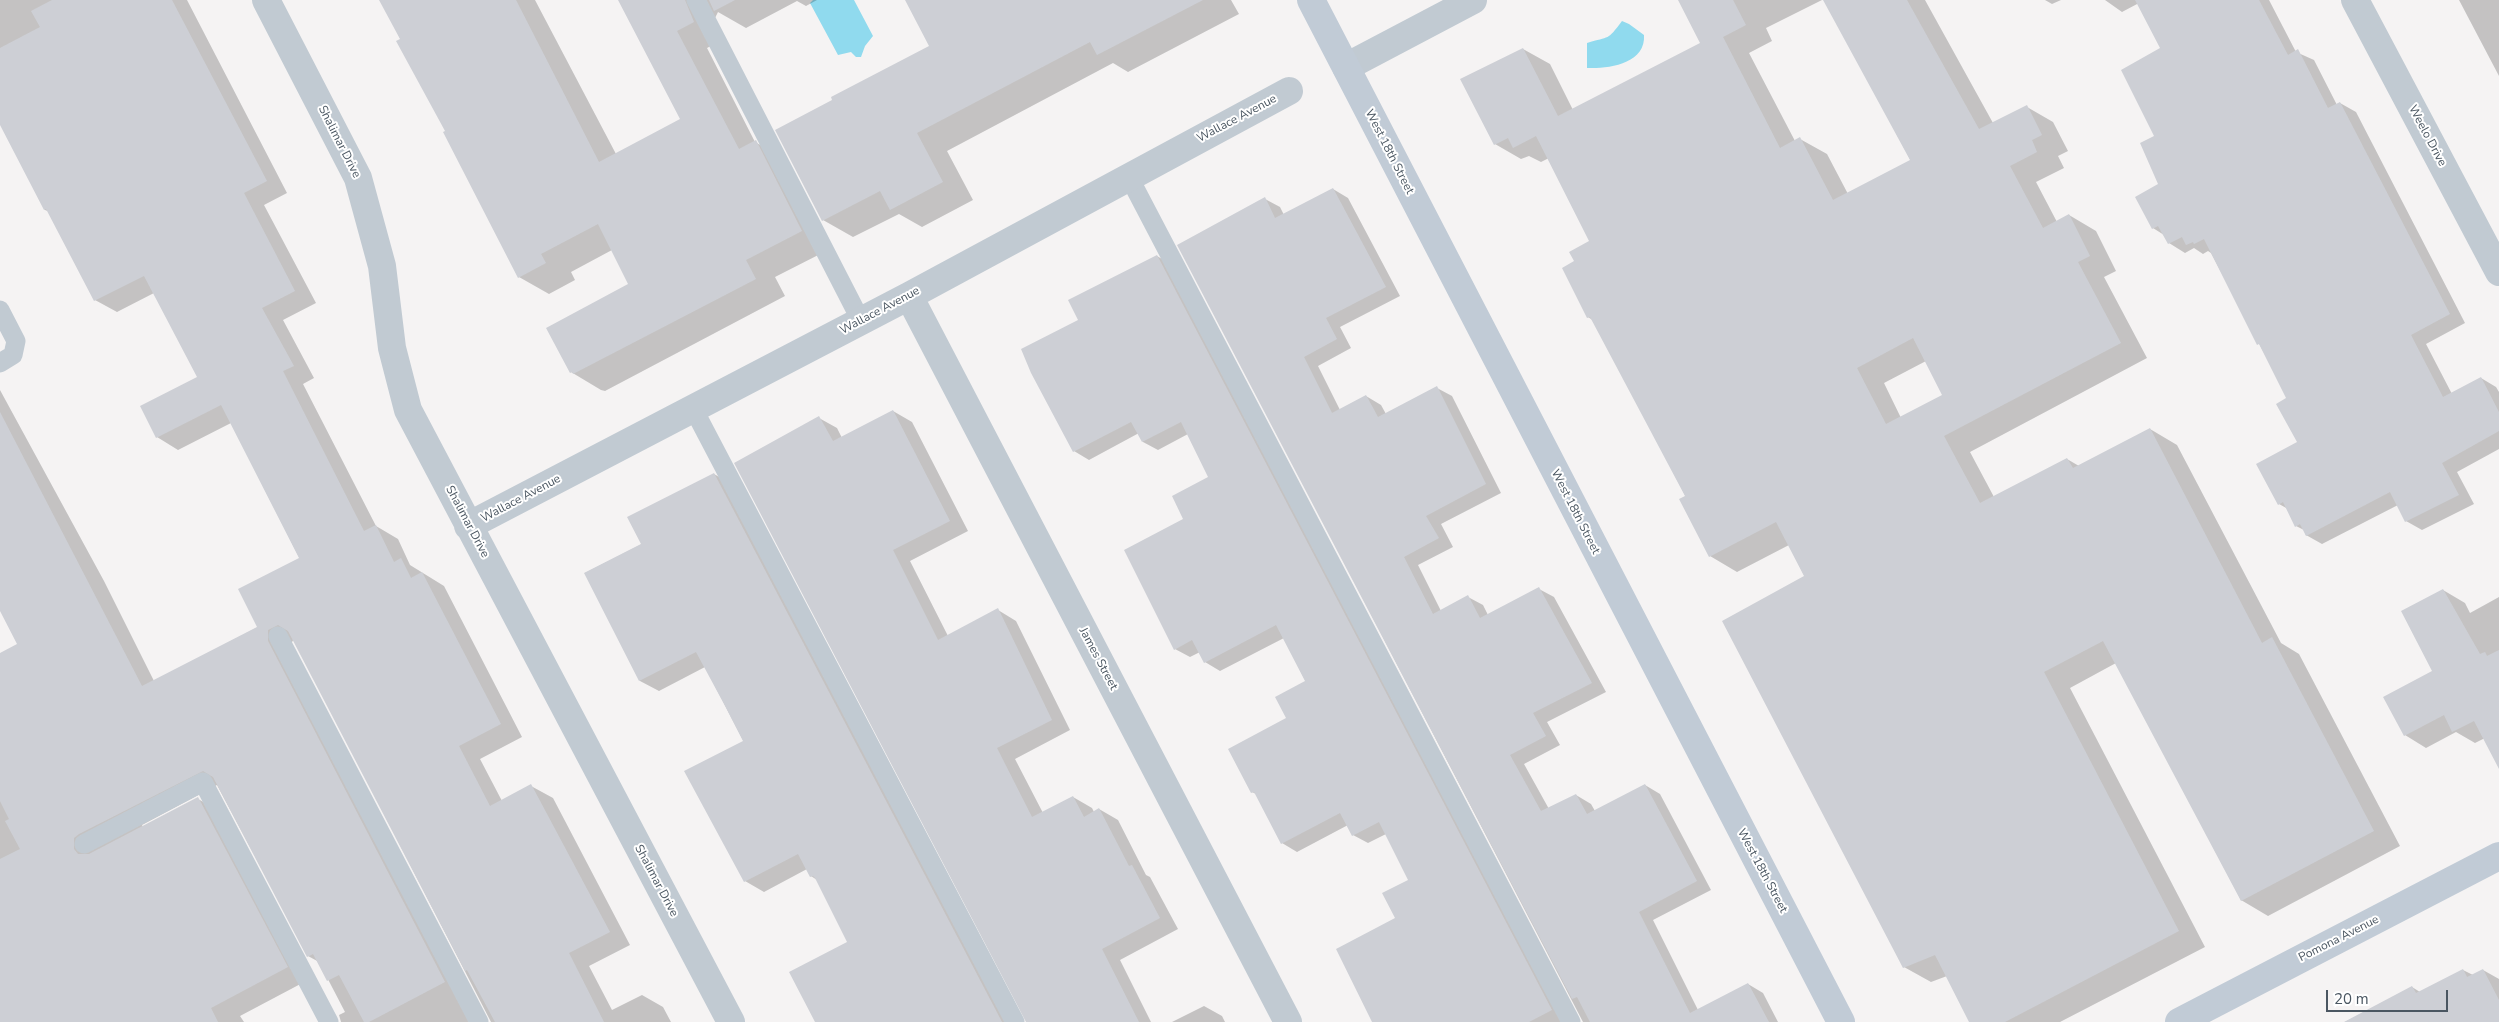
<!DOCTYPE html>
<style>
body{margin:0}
#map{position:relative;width:2499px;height:1022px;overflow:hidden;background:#f5f3f3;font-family:"Nunito Sans",sans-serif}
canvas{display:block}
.scale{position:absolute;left:2326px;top:990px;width:122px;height:22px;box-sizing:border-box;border:2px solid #4a5661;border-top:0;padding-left:6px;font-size:15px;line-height:18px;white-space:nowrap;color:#4a5661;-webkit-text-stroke:4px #fff;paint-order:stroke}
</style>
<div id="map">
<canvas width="2499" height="1022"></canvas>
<div class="scale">20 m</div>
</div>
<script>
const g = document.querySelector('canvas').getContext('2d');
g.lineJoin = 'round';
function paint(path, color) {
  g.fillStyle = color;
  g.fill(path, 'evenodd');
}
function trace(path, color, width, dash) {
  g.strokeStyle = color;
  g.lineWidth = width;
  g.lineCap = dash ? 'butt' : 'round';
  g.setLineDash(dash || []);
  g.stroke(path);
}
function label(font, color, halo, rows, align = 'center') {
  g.font = font + ' "Nunito Sans",sans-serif';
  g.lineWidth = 4;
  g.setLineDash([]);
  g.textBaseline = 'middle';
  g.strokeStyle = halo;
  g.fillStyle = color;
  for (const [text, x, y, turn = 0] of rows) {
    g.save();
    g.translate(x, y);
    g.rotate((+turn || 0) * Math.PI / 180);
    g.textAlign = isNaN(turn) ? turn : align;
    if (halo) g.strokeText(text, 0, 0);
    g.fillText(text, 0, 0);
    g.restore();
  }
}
paint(new Path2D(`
 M 813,0 L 854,0 L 873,36 L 865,46 L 861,57 L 856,57 L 851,52 L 838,55 L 810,3 Z
 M 1622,21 L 1629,24 L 1644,35 C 1646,64 1608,69 1587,68 L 1587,43 C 1610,36 1607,41 1622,21 Z`), '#90daee');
paint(new Path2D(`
 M 0,0 L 187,0 L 287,193 L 264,205 L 316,303 L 283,320 L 314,378 L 303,384 L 376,526 L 398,539 L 410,565 L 444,586 L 522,737 L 480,759 L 502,801 L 531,786 L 553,798 L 630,945 L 589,966 L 612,1010 L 642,995 L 663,1007 L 671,1022 L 491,1022 L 294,639 L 288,648 L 480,1022 L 341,1022 L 339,1015 L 345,1012 L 319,962 L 308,956 L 217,785 L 142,825 L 143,827 L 198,799 L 220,811 L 308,980 L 240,1016 L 244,1022 L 0,1022 L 0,655 L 19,645 L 0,608 L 0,390 L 104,581 L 154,681 L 258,627 L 300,559 L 231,423 L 178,450 L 157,437 L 199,378 L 154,293 L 117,312 L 95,300 L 50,212 L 45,210 L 0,123 Z
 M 381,0 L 535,0 L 616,154 L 682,120 L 619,0 L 817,0 L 806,6 L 797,1 L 746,28 L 718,12 L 715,18 L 724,39 L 707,48 L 755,142 L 786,159 L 832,248 L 775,277 L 785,296 L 605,391 L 601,390 L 571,372 L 630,285 L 612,250 L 571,272 L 575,280 L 549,294 L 519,277 Z
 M 906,0 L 1231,0 L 1239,14 L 1128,72 L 1113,63 L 947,151 L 973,200 L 922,227 L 899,214 L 853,237 L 823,220 L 931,47 Z
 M 1679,0 L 1822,0 L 1766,28 L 1772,41 L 1749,53 L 1795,141 L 1800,139 L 1827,154 L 1848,194 L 1911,161 L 1825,0 L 1925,0 L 1993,123 L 2027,107 L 2053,122 L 2068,151 L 2058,156 L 2064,168 L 2036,182 L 2057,222 L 2069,215 L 2096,231 L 2116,271 L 2104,277 L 2147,358 L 1970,452 L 1994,497 L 2067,459 L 2079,466 L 2150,429 L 2177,445 L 2281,643 L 2299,654 L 2400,846 L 2268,916 L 2241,900 L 2116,663 L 2070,688 L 2205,947 L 2060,1022 L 1970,1022 L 1947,976 L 1931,982 L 1904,967 L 1805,577 L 1789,545 L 1737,572 L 1710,556 L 1686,497 L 1594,321 L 1588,317 L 1575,262 L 1591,242 L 1549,158 L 1541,162 L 1529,156 L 1521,159 L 1495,144 L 1523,49 L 1550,64 L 1573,110 L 1702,44 ZM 1926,361 L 1944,395 L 1901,418 L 1884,383 Z
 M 2045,0 L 2061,0 L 2052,4 Z
 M 2105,0 L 2269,0 L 2296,52 L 2314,60 L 2337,105 L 2340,103 L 2356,112 L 2465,323 L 2426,344 L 2452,394 L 2481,378 L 2496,387 L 2499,392 L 2499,449 L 2457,472 L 2474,504 L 2422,530 L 2406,521 L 2398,505 L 2322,544 L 2306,535 L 2304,530 L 2296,526 L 2288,509 L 2279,504 L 2299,443 L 2288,398 L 2211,253 L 2208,251 L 2203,254 L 2194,248 L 2185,253 L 2169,243 L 2164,235 L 2153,228 L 2160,185 L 2156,137 L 2162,48 L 2139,3 L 2122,12 Z
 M 2459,0 L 2499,0 L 2499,76 Z
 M 1333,189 L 1348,198 L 1400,296 L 1340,327 L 1351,348 L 1318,366 L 1340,410 L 1366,396 L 1381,405 L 1386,414 L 1437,388 L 1452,396 L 1501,493 L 1441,524 L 1453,547 L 1418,565 L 1441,611 L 1468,597 L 1483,605 L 1488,615 L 1539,589 L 1554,597 L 1606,692 L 1547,722 L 1560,745 L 1524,764 L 1549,809 L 1576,795 L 1591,804 L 1595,811 L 1645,785 L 1660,794 L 1711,890 L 1653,920 L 1698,1010 L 1748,984 L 1763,993 L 1778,1022 L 1583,1022 L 1179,245 L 1265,199 L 1280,207 L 1284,215 Z
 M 1157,256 L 1172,265 L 1568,1022 L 1374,1022 L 1397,918 L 1410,880 L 1386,834 L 1368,843 L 1353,835 L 1348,825 L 1297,852 L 1282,843 L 1258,795 L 1252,792 L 1306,682 L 1284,638 L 1220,671 L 1205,662 L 1200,652 L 1190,657 L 1175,649 L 1185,520 L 1210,477 L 1188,434 L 1158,450 L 1143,442 L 1139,433 L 1089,460 L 1074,451 L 1080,321 Z
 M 893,411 L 912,422 L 968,531 L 910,561 L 948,636 L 998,610 L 1016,621 L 1070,730 L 1015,759 L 1043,813 L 1073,797 L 1092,808 L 1094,812 L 1099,809 L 1118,820 L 1146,875 L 1150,877 L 1178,929 L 1120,960 L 1151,1022 L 1026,1022 L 1026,1017 L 819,418 L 837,428 L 842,438 Z
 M 714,474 L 733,485 L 1014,1022 L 819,1022 L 849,942 L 817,880 L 811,876 L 807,869 L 764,892 L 745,881 L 744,742 L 705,667 L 659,691 L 640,681 L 585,573 L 642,544 Z
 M 2443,590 L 2465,603 L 2470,613 L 2499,597 L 2499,731 L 2475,743 L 2456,732 L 2426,748 L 2405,735 L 2434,672 Z
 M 2463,970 L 2473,975 L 2483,970 L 2499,979 L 2499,1022 L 2345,1022 L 2412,987 L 2420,992 Z
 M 1204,1006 L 1222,1016 L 1225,1022 L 1172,1022 Z`), '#0003');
paint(new Path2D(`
 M 52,0 L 172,0 L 267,181 L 244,193 L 295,291 L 262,308 L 294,366 L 283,371 L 364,531 L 376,525 L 394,562 L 401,558 L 411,578 L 422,572 L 501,724 L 459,746 L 490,806 L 531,784 L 610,932 L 569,953 L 604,1022 L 495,1022 L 467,970 L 465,971 L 288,631 L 278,625 L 268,630 L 268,641 L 445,982 L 369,1022 L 364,1022 L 339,975 L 327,981 L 313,954 L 307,957 L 213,777 L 203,771 L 79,834 L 74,838 L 74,849 L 78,854 L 89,854 L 198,797 L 288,967 L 211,1008 L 218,1022 L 0,1022 L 0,859 L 20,849 L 5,821 L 9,819 L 0,801 L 0,653 L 17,644 L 0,611 L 0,412 L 142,686 L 257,627 L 238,589 L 299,558 L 221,405 L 156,438 L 140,406 L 197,377 L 144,276 L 94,301 L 46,209 L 44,210 L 0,125 L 0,48 L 40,27 L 31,11 Z
 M 379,0 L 516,0 L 599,162 L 680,119 L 618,0 L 685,0 L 694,22 L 677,31 L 739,149 L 756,140 L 802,231 L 746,260 L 756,279 L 573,374 L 572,372 L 570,373 L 546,328 L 628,284 L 598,224 L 541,254 L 546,263 L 518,278 L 443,132 L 445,131 L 396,41 L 400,39 Z
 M 709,0 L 735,0 L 714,11 Z
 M 905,0 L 1203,0 L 1097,55 L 1090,42 L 917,133 L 943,182 L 890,210 L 880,191 L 822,221 L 775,130 L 832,100 L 831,97 L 929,46 Z
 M 1678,0 L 1733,0 L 1746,25 L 1723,37 L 1780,148 L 1800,137 L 1833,200 L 1910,160 L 1823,0 L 1907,0 L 1979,129 L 2027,105 L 2042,135 L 2032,140 L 2037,152 L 2010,166 L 2043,228 L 2069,214 L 2090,256 L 2078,262 L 2121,343 L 1944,436 L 1980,503 L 2067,458 L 2073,468 L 2150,428 L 2262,643 L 2272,637 L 2374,831 L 2241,901 L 2103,641 L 2044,672 L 2179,931 L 2005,1022 L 1969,1022 L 1935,955 L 1903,968 L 1722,621 L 1804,576 L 1776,522 L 1709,557 L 1679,499 L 1685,496 L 1590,317 L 1587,318 L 1562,268 L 1574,261 L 1569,252 L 1589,241 L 1536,136 L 1513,148 L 1508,138 L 1494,145 L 1460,79 L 1523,48 L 1558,116 L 1700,43 ZM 1913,338 L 1942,395 L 1886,424 L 1857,368 Z
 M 2135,0 L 2259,0 L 2288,55 L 2298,49 L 2328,108 L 2340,102 L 2450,314 L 2411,335 L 2443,397 L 2481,377 L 2499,412 L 2499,431 L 2442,463 L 2459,495 L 2405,522 L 2390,492 L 2306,536 L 2300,524 L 2295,527 L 2283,502 L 2278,505 L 2256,464 L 2297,442 L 2276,404 L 2286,398 L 2259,344 L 2257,345 L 2204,239 L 2194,244 L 2193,242 L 2186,245 L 2182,237 L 2168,244 L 2158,226 L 2152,229 L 2135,197 L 2158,184 L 2140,143 L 2154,136 L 2121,70 L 2160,48 Z
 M 1333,188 L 1386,287 L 1326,318 L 1337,339 L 1304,357 L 1332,413 L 1366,395 L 1378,417 L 1437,386 L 1486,484 L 1426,516 L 1439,538 L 1404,557 L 1433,614 L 1468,595 L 1480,618 L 1539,587 L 1592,683 L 1533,713 L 1546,736 L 1510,755 L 1541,811 L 1576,794 L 1587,814 L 1645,784 L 1697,881 L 1639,912 L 1690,1013 L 1748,983 L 1769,1022 L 1590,1022 L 1577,997 L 1572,999 L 1177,245 L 1265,197 L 1275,218 Z
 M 1157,255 L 1552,1010 L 1529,1022 L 1372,1022 L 1336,949 L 1395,918 L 1382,893 L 1408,880 L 1379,822 L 1352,836 L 1340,813 L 1281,844 L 1254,792 L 1251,793 L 1228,749 L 1286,718 L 1275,697 L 1305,681 L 1276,625 L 1204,663 L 1192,640 L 1174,650 L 1124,550 L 1183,519 L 1172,496 L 1208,477 L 1181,422 L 1142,442 L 1131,422 L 1073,452 L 1031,373 L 1021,349 L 1078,320 L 1068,300 Z
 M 893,410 L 950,521 L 893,550 L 938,640 L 998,608 L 1052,720 L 997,748 L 1032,817 L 1073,796 L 1084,817 L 1099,808 L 1129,866 L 1132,865 L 1160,918 L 1102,949 L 1139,1022 L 1026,1022 L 734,463 L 819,416 L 833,441 Z
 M 714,473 L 1002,1022 L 815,1022 L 789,972 L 847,942 L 815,878 L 813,876 L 810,877 L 798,854 L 744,882 L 684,771 L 743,741 L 724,704 L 696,652 L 639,681 L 584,573 L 641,544 L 627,517 Z
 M 2443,589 L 2480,654 L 2485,652 L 2487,656 L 2499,650 L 2499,769 L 2474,721 L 2452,732 L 2444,715 L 2404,736 L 2383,697 L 2432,671 L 2401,611 Z
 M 2463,969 L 2467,977 L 2483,969 L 2499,1000 L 2499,1022 L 2344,1022 L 2412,986 L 2416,993 Z`), '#cdcfd5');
trace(new Path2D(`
 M 696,0 L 861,321
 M 1129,177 L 1571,1022
 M 0,310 L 16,341 L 13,355 L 0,363
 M 693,408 L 1015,1022
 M 278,636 L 479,1022
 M 84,844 L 203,782 L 329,1022`), '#c1cad2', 19);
trace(new Path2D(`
 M 266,0 L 358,178 L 382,266 L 392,348 L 408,410 L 731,1022
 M 2355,0 L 2499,272
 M 1346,67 L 1473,0
 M 909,296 L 1288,1022
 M 468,526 L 909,296 L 1289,91`), '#c1cad2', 28);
trace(new Path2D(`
 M 1311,0 L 1841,1022
 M 2179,1022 L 2499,856`), '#c1cbd6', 28);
label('12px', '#4a5661', '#fff', [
 ["Wallace Avenue",1237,119,-28],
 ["Weelo Drive",2427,136,62],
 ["Shalimar Drive",339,142,63],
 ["West 18th Street",1389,152,63],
 ["Wallace Avenue",880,311,-28],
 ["Wallace Avenue",521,499,-28],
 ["West 18th Street",1575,512,63],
 ["Shalimar Drive",467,522,62],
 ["James Street",1098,659,62],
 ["West 18th Street",1762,871,62],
 ["Shalimar Drive",656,881,62],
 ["Pomona Avenue",2339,939,-27]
]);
</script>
